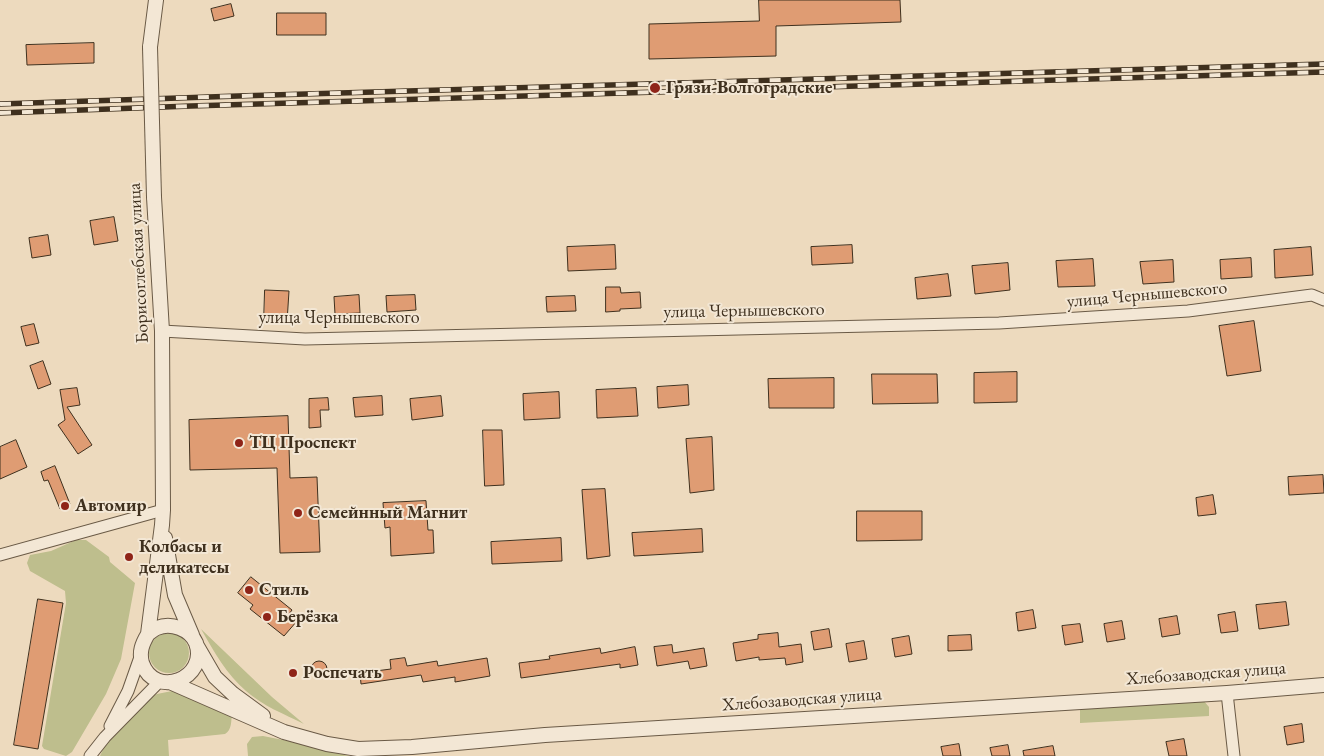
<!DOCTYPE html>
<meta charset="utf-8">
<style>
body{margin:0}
canvas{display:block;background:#eddabe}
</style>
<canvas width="1324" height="756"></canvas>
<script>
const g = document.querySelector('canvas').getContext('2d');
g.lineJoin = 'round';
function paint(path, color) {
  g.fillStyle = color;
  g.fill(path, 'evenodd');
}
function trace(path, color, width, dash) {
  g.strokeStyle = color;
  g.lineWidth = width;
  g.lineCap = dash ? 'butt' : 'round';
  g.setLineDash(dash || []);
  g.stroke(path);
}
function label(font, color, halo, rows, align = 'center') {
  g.font = font + ' "EB Garamond",serif';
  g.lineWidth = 4;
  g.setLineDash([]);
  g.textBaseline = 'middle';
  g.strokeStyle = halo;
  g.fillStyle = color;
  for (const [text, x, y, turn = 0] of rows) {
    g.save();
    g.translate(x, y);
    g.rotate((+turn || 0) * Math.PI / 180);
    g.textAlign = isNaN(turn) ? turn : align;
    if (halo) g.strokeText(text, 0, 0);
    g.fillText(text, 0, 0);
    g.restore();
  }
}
paint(new Path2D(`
 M 76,540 L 86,540 L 109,557 L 110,562 L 135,583 L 121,659 L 106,694 L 72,752 L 66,756 L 44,749 L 42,746 L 66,603 L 65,591 L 30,571 L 27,563 L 30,555 L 51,551 Z
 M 201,629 L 272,697 L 304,724 C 284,714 263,706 246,691 C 227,675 213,650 201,629 Z
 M149 653a20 20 0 1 1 40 0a20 20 0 1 1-40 0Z
 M 172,691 L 187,692 L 232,714 C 231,721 232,730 225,734 L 168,740 L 169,756 L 100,756 L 110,735 L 142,702 L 157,694 Z
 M 1203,700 L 1209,707 L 1209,716 L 1080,723 L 1080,706 Z
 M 263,736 L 355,754 L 344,756 L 248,756 L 247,744 L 252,737 Z`), '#bebe8d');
const building = new Path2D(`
 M 759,0 L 900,0 L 901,22 L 776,26 L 776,56 L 649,59 L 649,24 L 759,21 Z
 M 231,4 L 234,16 L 214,21 L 211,9 Z
 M 277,13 L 326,13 L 326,35 L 277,35 Z
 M 94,43 L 94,63 L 27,65 L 26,45 Z
 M 114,217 L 118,241 L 94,245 L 90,221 Z
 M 48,235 L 51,255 L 32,258 L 29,238 Z
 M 615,245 L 616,269 L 568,271 L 567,247 Z
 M 852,245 L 853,263 L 812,265 L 811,247 Z
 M 1311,247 L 1313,275 L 1275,278 L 1274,250 Z
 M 1251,258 L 1252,277 L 1221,279 L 1220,260 Z
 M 1093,259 L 1095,286 L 1058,287 L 1056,261 Z
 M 1173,260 L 1174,282 L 1143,284 L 1140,262 Z
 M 1008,263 L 1010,290 L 975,294 L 972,266 Z
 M 948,274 L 951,296 L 917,299 L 915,278 Z
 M 606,287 L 620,287 L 621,293 L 640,292 L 641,308 L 620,309 L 620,311 L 606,312 Z
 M 265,290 L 289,291 L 287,322 L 264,321 Z
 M 359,295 L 360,313 L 335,314 L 334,297 Z
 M 415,295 L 416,310 L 387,312 L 386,296 Z
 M 575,296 L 576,311 L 547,312 L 546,297 Z
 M 1254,321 L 1261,371 L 1227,376 L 1219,326 Z
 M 34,324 L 39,343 L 26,346 L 21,327 Z
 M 43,361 L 51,384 L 38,389 L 30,366 Z
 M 1017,372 L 1017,402 L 974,403 L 974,373 Z
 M 872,374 L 937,374 L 938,403 L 873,404 Z
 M 834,378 L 834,408 L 769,408 L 768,379 Z
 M 688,385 L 689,405 L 658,408 L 657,387 Z
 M 77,388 L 80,405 L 67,407 L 92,445 L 78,454 L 58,425 L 65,420 L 60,390 Z
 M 636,388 L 638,416 L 597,418 L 596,390 Z
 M 559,392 L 560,418 L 524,420 L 523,394 Z
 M 382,396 L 383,415 L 355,417 L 353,398 Z
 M 441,396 L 443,416 L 412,420 L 410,399 Z
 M 328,398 L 329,410 L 320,410 L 321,427 L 309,428 L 309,399 Z
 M 288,416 L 290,478 L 317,477 L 320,552 L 280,553 L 277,468 L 190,470 L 189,420 Z
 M 483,430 L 502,430 L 504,485 L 485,486 Z
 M 712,437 L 714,490 L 690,493 L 686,439 Z
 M 16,440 L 27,467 L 0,479 L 0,447 Z
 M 55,466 L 70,504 L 60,509 L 48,480 L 44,481 L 41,472 Z
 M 1323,475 L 1324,493 L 1289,495 L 1288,477 Z
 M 605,489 L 610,556 L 587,559 L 582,490 Z
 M 1213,495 L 1216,514 L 1198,516 L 1196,498 Z
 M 426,501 L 428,530 L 433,530 L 434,553 L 391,556 L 390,527 L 385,528 L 383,503 Z
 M 857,511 L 922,511 L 922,540 L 857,541 Z
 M 702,529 L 703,552 L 634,556 L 632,533 Z
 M 561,538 L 562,561 L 492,564 L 491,542 Z
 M 251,577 L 292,610 L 289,614 L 297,621 L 284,636 L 250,609 L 253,605 L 238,593 Z
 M 38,599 L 63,603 L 38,749 L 14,745 Z
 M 1286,602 L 1289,625 L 1259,629 L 1256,605 Z
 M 1033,610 L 1036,628 L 1018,631 L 1016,613 Z
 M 1235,612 L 1238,631 L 1221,633 L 1218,615 Z
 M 1177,616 L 1180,634 L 1162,637 L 1159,619 Z
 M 1122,621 L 1125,639 L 1107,642 L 1104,624 Z
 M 1080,624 L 1083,642 L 1065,645 L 1062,626 Z
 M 829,629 L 832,647 L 814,650 L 811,632 Z
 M 778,633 L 779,647 L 801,644 L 803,662 L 786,665 L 785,658 L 759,660 L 759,657 L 736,661 L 733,643 L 758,639 L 758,635 Z
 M 971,635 L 972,650 L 948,651 L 948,636 Z
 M 909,636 L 912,654 L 895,657 L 892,639 Z
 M 864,641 L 867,659 L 849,662 L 846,644 Z
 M 672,645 L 673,653 L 704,648 L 707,666 L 690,669 L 688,661 L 657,666 L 654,647 Z
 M 635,647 L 638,665 L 620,668 L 620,664 L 521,678 L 519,663 L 550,659 L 549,656 L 600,648 L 601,653 Z
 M 405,658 L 407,666 L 437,661 L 438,666 L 487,658 L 490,676 L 455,682 L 455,677 L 423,682 L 421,675 L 361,684 L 360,673 L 391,669 L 390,660 Z
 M311 669a8 8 0 1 1 16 0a8 8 0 1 1-16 0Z
 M 1302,724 L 1304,742 L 1287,745 L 1284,727 Z
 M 1184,739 L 1187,756 L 1169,756 L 1166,742 Z
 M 959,744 L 961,756 L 943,756 L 941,747 Z
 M 1008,745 L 1010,756 L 992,756 L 990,748 Z
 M 1053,746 L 1055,756 L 1024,756 L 1023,751 Z`);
paint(building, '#df9c73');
trace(building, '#3f301e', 1);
const minor = new Path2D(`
 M 162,331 L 305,339 L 999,323 L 1188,311 L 1312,295 L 1324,300
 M 0,555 L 163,510
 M 1227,693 L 1234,756
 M 110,726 L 128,691 L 140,657
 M 90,756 L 105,737 L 160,681`);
const tertiary = new Path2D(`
 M 150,47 L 156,0
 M 165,538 L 175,595 L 192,635
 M 148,634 C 151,632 154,629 157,628 C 171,622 190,629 196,643 C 209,678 155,700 142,663 C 139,652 142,644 148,634 L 162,525 L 163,510 L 162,331 L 154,197
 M 197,646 L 215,677 L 233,694 L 263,716
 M 172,683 L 284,732 L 327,744 L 358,749 L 412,747 L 545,735 L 1227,693 L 1324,685`);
trace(minor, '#6a5a46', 13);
trace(tertiary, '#6a5a46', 16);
trace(minor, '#f3e7d5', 11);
trace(tertiary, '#f3e7d5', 14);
const rail = new Path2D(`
 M 0,104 L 238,96 L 1324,64
 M 0,113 L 191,106 L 1324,72`);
trace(rail, '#3f301e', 5.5);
trace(rail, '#f3e7d5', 4, [11]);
const tertiaryBridge = new Path2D(`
 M 150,47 L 154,197`);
trace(tertiaryBridge, '#6a5a46', 16, []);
trace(tertiaryBridge, '#f3e7d5', 14);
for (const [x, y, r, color] of [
 [655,88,6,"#8f2418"],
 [239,443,5,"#8f2418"],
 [65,506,5,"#8f2418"],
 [298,513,5,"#8f2418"],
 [129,557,5,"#8f2418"],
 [249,590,5,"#8f2418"],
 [267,617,5,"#8f2418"],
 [293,673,5,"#8f2418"]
]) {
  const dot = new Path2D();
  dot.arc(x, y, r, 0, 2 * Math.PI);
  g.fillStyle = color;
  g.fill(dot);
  trace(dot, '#f3e7d5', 2);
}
label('bold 18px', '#3f301e', '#f3e7d5', [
 ["Грязи-Волгоградские",666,88],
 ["ТЦ Проспект",249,443],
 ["Автомир",75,506],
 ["Семейнный Магнит",308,513],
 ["Колбасы и",139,547],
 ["деликатесы",139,568],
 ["Стиль",259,590],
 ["Берёзка",277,617],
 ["Роспечать",303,673]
], 'left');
label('18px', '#3f301e', '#f3e7d5', [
 ["Борисоглебская улица",139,263,-93],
 ["улица Чернышевского",1147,295,-5],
 ["улица Чернышевского",744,311,-1],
 ["улица Чернышевского",339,318],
 ["Хлебозаводская улица",1206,674,-4],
 ["Хлебозаводская улица",802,700,-4]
]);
</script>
